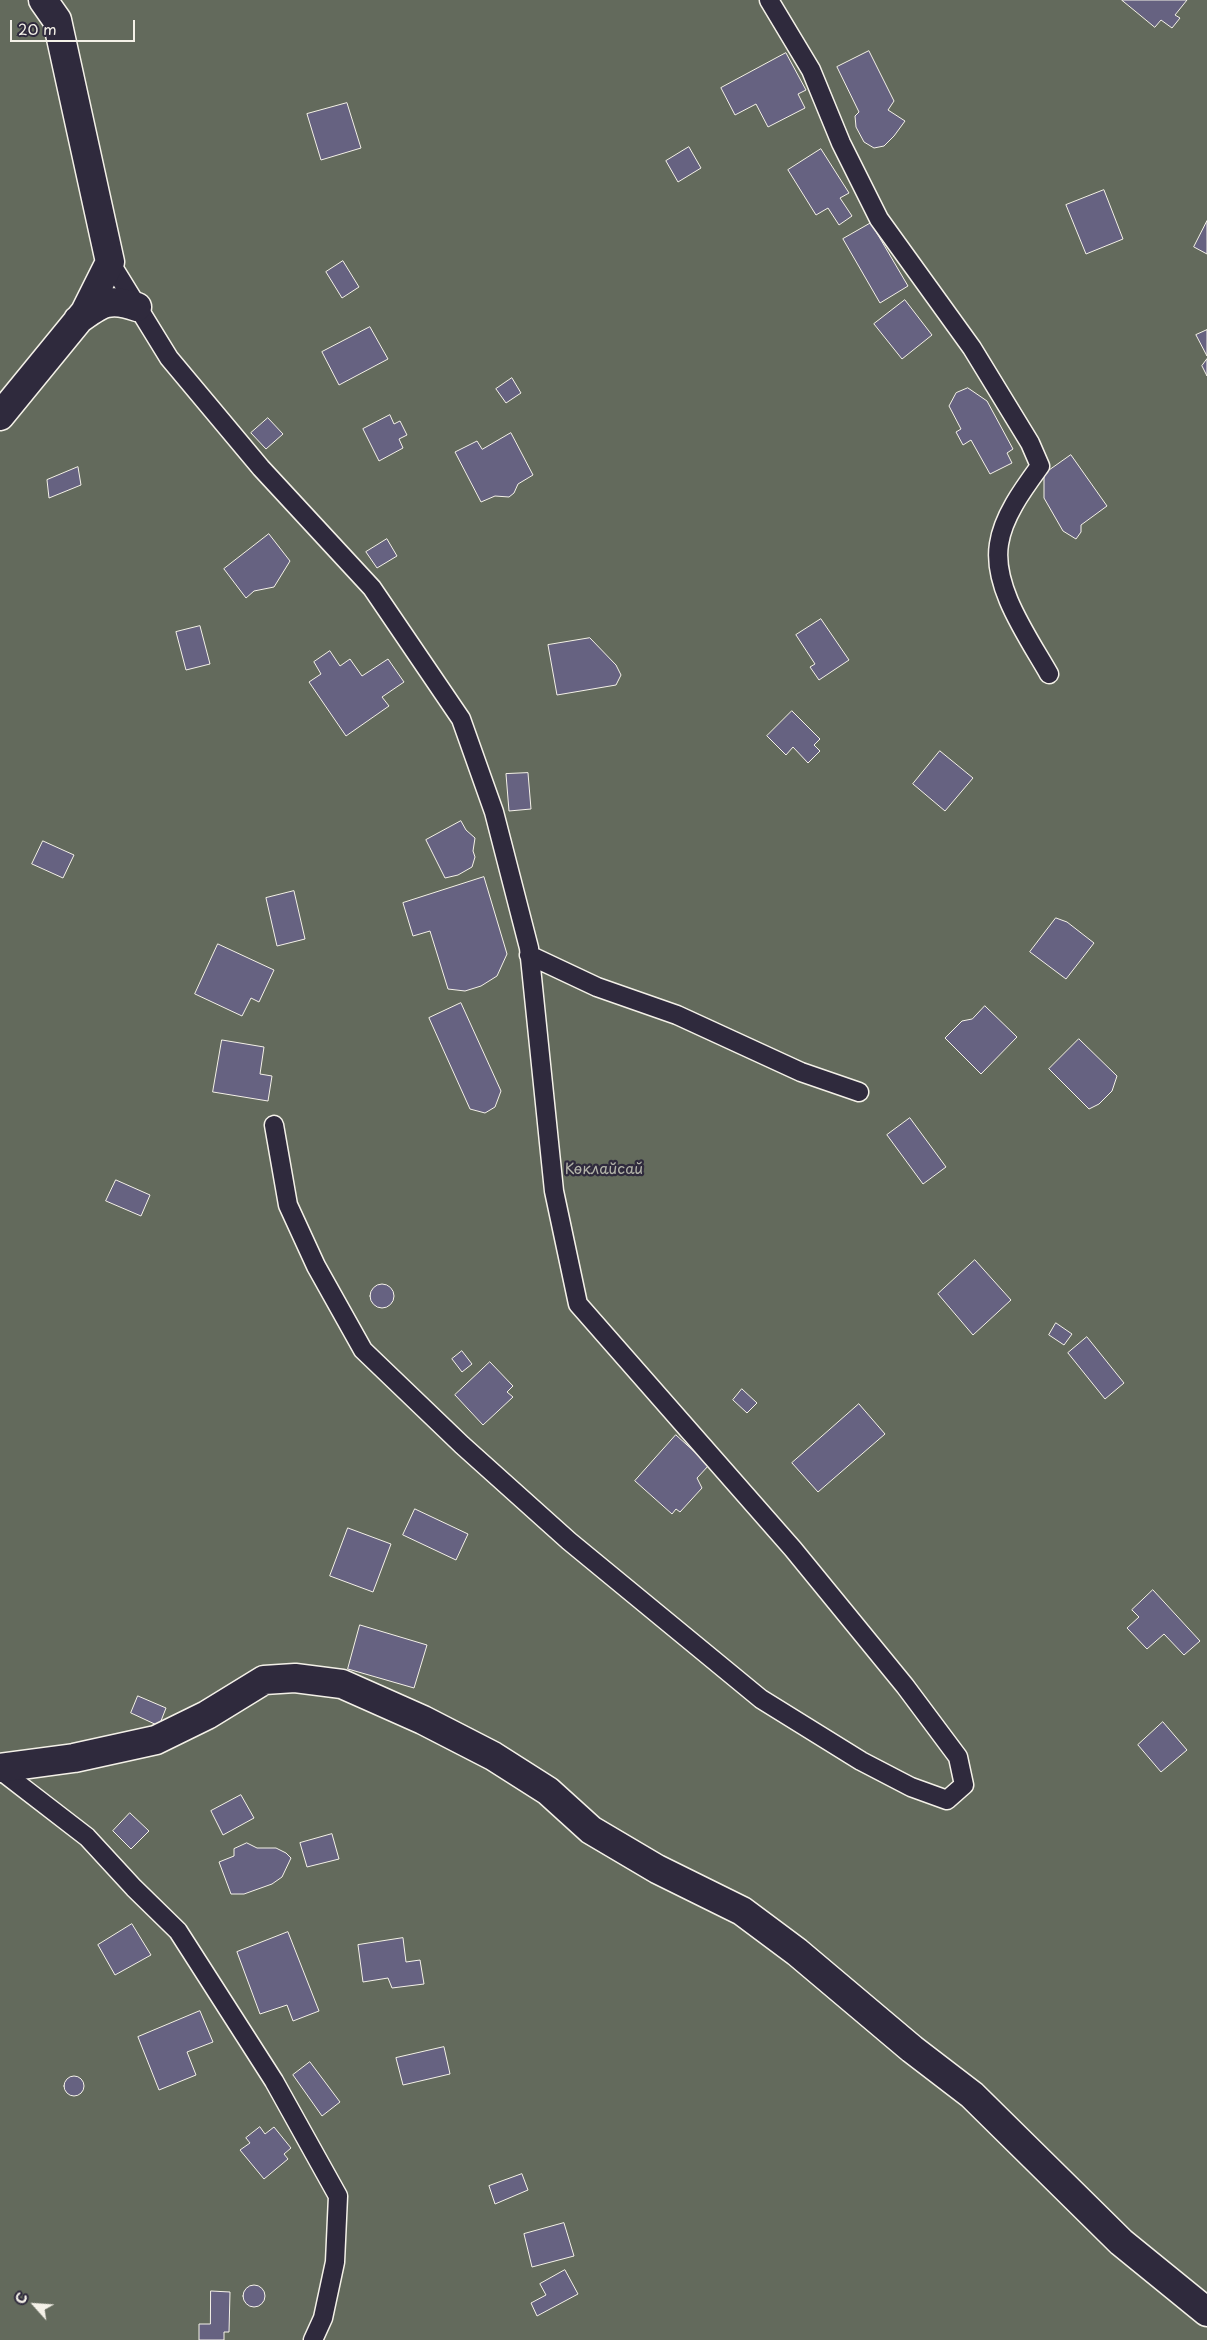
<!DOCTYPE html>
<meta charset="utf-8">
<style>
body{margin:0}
#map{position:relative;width:1207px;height:2340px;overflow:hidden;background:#2f2a3d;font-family:"Playpen Sans",sans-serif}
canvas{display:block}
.north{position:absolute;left:10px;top:2280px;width:50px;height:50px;-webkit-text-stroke:4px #2f2a3d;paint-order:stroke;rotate:296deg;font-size:14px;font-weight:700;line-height:20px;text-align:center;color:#f4f1e8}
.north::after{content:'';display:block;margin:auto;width:18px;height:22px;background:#f4f1e8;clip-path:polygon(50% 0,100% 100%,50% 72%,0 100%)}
.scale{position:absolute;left:10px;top:20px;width:125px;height:22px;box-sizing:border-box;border:2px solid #f4f1e8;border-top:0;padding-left:6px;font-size:15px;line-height:18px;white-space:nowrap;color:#f4f1e8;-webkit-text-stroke:4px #2f2a3d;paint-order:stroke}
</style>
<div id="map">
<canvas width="1207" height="2340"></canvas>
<div class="north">С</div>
<div class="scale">20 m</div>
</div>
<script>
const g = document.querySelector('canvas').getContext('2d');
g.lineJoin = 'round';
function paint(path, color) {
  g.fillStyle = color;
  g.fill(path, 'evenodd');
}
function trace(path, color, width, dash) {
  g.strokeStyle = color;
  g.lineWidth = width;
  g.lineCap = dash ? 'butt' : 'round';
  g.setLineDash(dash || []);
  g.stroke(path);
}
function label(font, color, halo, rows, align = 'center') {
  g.font = font + ' "Playpen Sans",sans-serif';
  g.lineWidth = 4.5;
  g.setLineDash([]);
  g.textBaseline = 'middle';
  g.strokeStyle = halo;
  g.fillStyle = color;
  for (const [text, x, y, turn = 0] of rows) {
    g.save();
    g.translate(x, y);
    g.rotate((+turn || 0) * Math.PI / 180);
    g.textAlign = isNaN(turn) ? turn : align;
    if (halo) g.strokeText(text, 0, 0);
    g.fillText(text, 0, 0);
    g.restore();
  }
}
paint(new Path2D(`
 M 0,0 L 1207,0 L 1207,2340 L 0,2340 Z`), '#636a5c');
const building = new Path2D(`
 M 1122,0 L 1187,0 L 1175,15 L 1180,18 L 1172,28 L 1161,20 L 1155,27 Z
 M 869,51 L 894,101 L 888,110 L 905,121 L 894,136 L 884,146 L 874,148 L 864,142 L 856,127 L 855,116 L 859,112 L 837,67 Z
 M 786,53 L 806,90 L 798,94 L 805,108 L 768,127 L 756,104 L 735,115 L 721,88 Z
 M 347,103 L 361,148 L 321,160 L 307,114 Z
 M 689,147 L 701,168 L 678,182 L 666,161 Z
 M 821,149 L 849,193 L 840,198 L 852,216 L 839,225 L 828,208 L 816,215 L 788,170 Z
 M 1104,190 L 1123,239 L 1086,254 L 1066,205 Z
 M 1207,221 L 1207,254 L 1194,247 Z
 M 871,223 L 908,286 L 880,303 L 843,239 Z
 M 343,261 L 359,287 L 342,298 L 326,272 Z
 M 905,300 L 932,335 L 902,359 L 874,324 Z
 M 370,327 L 388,359 L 339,385 L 322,352 Z
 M 1207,330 L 1207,356 L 1196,335 Z
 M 1207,359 L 1207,376 L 1202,366 Z
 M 512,378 L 521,393 L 506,403 L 496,389 Z
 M 968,388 L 987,401 L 1013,449 L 1007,453 L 1012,463 L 990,474 L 971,440 L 963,445 L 956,432 L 961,429 L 949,406 L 956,393 Z
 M 390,415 L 394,424 L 400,421 L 407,435 L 399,439 L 403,448 L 379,461 L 363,429 Z
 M 268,418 L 283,434 L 266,449 L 251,433 Z
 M 511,433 L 533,475 L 518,484 L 514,493 L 509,497 L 495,496 L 481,502 L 455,452 L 477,441 L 482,449 Z
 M 1071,455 L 1107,506 L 1081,525 L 1081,532 L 1076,539 L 1063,531 L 1044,498 L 1044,474 Z
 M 78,467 L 81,485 L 49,498 L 47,480 Z
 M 269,534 L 290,561 L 274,587 L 254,591 L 246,598 L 224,569 Z
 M 387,539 L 397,556 L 377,568 L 366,552 Z
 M 821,619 L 849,660 L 819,680 L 810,667 L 815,664 L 796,635 Z
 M 200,626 L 210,664 L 186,670 L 176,632 Z
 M 590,638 L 616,665 L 621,675 L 616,685 L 557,695 L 548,645 Z
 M 330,651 L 340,666 L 350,659 L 362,676 L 388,659 L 404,682 L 382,697 L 389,706 L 346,736 L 309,682 L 321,674 L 314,662 Z
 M 792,711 L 820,739 L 814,745 L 820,751 L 808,763 L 793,747 L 786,755 L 767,736 Z
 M 940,751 L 973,778 L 945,811 L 913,784 Z
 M 528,773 L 531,809 L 509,811 L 506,774 Z
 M 461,821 L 466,830 L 475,838 L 473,851 L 475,857 L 472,867 L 458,875 L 445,878 L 426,840 Z
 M 43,841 L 74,855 L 63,878 L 32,864 Z
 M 484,877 L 507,954 L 497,976 L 481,986 L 465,991 L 448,989 L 430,931 L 413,936 L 403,903 Z
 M 294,891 L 305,939 L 277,946 L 266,898 Z
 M 1056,918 L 1067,922 L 1094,943 L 1066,979 L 1030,952 Z
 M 218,944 L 274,970 L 259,1002 L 251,998 L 242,1016 L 195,994 Z
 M 461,1003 L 501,1091 L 495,1107 L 485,1113 L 470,1109 L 429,1018 Z
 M 985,1006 L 1017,1037 L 981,1074 L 945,1038 L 962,1021 L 972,1019 Z
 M 1079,1039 L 1117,1076 L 1112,1091 L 1099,1104 L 1089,1109 L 1049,1069 Z
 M 222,1040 L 264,1047 L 260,1074 L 272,1076 L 268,1101 L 213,1092 Z
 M 910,1118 L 946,1167 L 923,1184 L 887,1135 Z
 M 116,1180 L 150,1195 L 141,1216 L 106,1201 Z
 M 975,1260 L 1011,1300 L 973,1335 L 938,1294 Z
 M370 1296a12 12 0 1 1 24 0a12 12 0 1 1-24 0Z
 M 1056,1323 L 1072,1334 L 1064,1345 L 1049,1335 Z
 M 1087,1337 L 1124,1383 L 1105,1399 L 1068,1353 Z
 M 462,1351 L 472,1364 L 462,1372 L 452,1359 Z
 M 490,1362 L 513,1386 L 507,1392 L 513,1397 L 483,1425 L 455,1395 Z
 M 742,1389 L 757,1403 L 747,1413 L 733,1400 Z
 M 859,1404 L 885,1434 L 818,1492 L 792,1463 Z
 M 676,1435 L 709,1465 L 697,1478 L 702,1488 L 680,1512 L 676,1509 L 672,1514 L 635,1481 Z
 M 415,1509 L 468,1534 L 456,1560 L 403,1535 Z
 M 348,1528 L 391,1544 L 373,1592 L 330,1576 Z
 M 1153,1590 L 1200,1641 L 1184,1655 L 1164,1634 L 1147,1649 L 1127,1628 L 1139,1617 L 1132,1610 Z
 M 360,1625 L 427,1645 L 414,1688 L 348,1669 Z
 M 138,1696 L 166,1708 L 159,1726 L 131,1713 Z
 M 1163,1722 L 1187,1750 L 1161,1772 L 1138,1745 Z
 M 241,1795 L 254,1818 L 223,1835 L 211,1811 Z
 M 130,1813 L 149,1831 L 131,1849 L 113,1831 Z
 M 332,1834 L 339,1859 L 307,1867 L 300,1843 Z
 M 247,1843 L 257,1848 L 276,1848 L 286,1853 L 291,1858 L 282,1877 L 272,1884 L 244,1894 L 231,1894 L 219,1862 L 234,1856 L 234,1849 Z
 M 132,1924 L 151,1955 L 115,1975 L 98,1945 Z
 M 288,1932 L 319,2011 L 293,2021 L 287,2005 L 260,2014 L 237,1952 Z
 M 403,1938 L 406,1962 L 420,1960 L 424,1984 L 392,1988 L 388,1978 L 363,1982 L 358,1945 Z
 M 200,2011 L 213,2042 L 187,2052 L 196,2075 L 159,2090 L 138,2037 Z
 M 444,2047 L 450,2074 L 403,2085 L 396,2058 Z
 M 310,2062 L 340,2102 L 322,2116 L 293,2075 Z
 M64 2086a10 10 0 1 1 20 0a10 10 0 1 1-20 0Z
 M 260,2127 L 265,2134 L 274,2127 L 291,2148 L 284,2154 L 288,2159 L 264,2179 L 240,2150 L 250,2143 L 246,2138 Z
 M 522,2174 L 528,2190 L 495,2204 L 489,2186 Z
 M 564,2223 L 574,2256 L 532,2267 L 524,2234 Z
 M 565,2270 L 578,2294 L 537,2316 L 531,2303 L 546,2295 L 540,2284 Z
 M243 2296a11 11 0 1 1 22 0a11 11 0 1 1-22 0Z
 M 211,2291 L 230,2292 L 229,2332 L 224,2332 L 224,2340 L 199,2340 L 199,2324 L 210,2324 Z`);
paint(building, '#666281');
trace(building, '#f4f1e8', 1);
const lane = new Path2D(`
 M 769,0 L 811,70 L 841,143 L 879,219 L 972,348 L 1030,443 L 1040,466 C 1024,488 1003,516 999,544 C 992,587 1028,637 1049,674
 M 110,262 L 169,358 L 261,468 L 372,588 L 461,719 L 494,812 L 529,948 L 554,1191 L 578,1304 L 793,1549 L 905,1686 L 958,1757 L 964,1785 L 947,1800 L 911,1787 L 861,1761 L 761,1699 L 569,1541 L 462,1445 L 363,1350 L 316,1266 L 288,1205 L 274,1125
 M 529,955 L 597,987 L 677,1015 L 801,1072 L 859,1092
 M 0,1770 L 87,1837 L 134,1888 L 178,1931 L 274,2081 L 338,2196 L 335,2262 L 323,2318 L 313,2340`);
const street = new Path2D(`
 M 78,320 C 101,303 109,297 137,307
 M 0,416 L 85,312 L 110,262 L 57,20 L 43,0
 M 0,1768 L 74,1758 L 156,1740 L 207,1715 L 264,1680 L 295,1678 L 342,1684 L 423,1720 L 493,1756 L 548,1791 L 591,1830 L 657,1869 L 742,1911 L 797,1952 L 912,2049 L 972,2095 L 1121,2242 L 1207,2312`);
trace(lane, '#f4f1e8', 21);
trace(street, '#f4f1e8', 31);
trace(lane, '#2f2a3d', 18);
trace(street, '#2f2a3d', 28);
label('15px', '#b3b4a9', '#2f2a3d', [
 ["Көклайсай",604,1170]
]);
</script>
